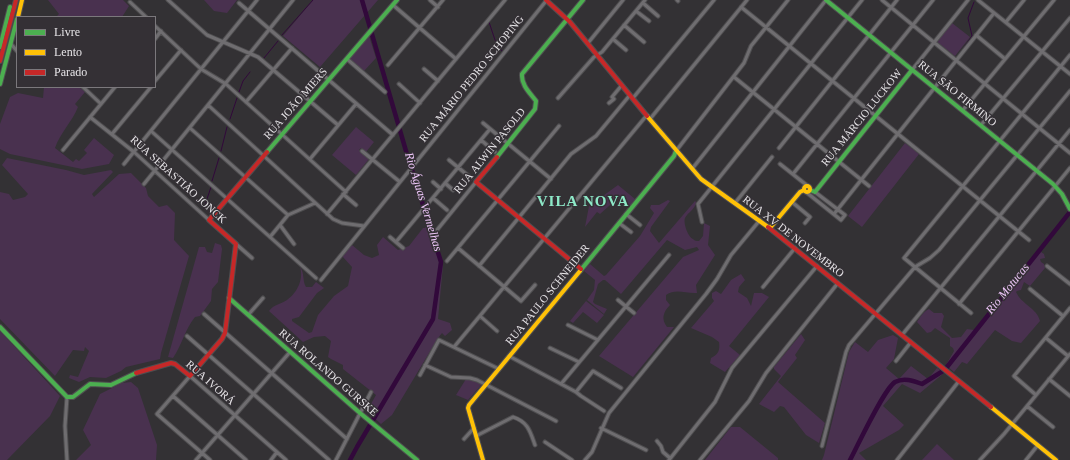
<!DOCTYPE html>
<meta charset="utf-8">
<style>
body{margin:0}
#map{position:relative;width:1070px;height:460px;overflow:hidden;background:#333134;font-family:Georgia,serif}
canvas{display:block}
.legend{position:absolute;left:16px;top:16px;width:140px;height:72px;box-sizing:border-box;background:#343035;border:1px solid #7b787c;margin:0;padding:5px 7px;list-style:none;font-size:12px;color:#e6e4e7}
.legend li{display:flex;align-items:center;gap:8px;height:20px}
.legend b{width:20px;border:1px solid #7b787c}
</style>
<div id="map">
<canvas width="1070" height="460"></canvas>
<ul class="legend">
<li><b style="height:5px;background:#4caf50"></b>Livre</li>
<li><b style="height:5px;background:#ffc107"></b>Lento</li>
<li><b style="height:5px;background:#c62828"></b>Parado</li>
</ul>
</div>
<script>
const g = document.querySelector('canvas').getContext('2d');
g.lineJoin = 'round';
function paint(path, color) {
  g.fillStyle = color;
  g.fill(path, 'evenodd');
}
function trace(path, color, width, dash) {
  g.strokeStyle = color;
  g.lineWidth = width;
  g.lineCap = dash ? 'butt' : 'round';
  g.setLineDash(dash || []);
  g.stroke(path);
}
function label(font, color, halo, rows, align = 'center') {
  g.font = font + ' Georgia,serif';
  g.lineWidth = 3;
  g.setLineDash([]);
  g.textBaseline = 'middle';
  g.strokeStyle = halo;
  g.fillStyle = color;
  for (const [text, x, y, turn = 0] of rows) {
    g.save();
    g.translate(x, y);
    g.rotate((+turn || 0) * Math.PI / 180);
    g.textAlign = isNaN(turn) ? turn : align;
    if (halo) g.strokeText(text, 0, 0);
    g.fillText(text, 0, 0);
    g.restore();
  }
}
paint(new Path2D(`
 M 48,0 L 123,0 L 129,6 L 122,17 L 56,17 L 59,14 Z
 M 204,0 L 237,0 L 227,13 L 214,11 Z
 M 313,0 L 378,0 L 320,67 L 283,36 Z
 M 952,23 L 970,37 L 955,56 L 937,42 Z
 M 369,36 L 376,58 L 364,71 L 349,59 Z
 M 44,87 L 79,87 L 85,92 L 75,104 L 78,107 C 72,122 60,133 55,148 L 73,162 L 76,159 L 79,161 L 87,153 L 84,150 L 94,138 L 114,155 L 109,164 L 82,169 L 10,154 L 0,149 L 0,124 L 10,97 L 18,93 L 43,98 Z
 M 356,127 L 374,142 L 366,152 L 361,148 L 359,150 L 369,159 L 356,175 L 332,155 Z
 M 905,143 L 919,154 L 862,227 L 848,216 Z
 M 7,158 L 66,170 L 84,175 L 111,170 L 113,172 L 92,194 L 94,197 L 119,174 L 131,173 L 146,188 L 148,196 L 159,207 L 167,205 L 175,213 L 174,240 L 189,256 L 161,353 L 160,359 L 126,367 L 121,371 L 106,378 L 90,377 L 79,382 L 69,378 L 70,375 L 78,377 L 89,351 L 85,347 L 84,351 L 73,350 L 55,376 L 0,319 L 0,192 L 9,194 L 13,200 L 25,197 L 28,194 L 2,165 Z
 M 618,185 L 635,199 L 630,206 L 618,198 L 600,214 L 597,212 L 585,227 L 589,206 Z
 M 668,200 L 670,201 L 651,227 L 650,231 L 659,243 L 695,201 L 696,202 C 695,210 688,212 685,218 C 683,223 688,237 693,239 C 695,241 696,241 699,241 L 703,236 L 704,223 L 710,226 L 708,245 L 715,255 L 696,285 L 697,293 C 686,294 676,288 666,295 L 666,300 L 670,305 C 663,312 661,319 667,327 L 674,327 L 633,377 L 599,356 L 683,257 L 699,250 L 697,247 L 685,250 L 667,240 L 621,294 L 605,280 L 603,280 L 598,284 L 593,302 L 595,304 L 607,309 L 604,314 L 587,300 L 594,290 L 595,280 L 584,271 L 590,264 L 604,276 L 606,275 L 640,236 L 654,213 L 650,208 L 651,205 L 659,205 Z
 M 430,220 L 443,265 L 438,319 L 450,323 L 452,330 L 445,336 L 442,333 L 438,338 L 392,415 L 381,424 L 367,411 L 376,395 L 343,369 L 343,365 L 331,359 L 328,357 L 331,341 L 325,336 L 314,337 L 303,342 L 269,311 C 274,304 280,305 287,300 C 297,293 304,279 300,267 C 305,274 302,280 306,287 L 312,287 L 316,282 L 324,288 L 317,293 L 299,317 L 292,319 L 292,321 L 309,333 L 312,332 L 318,315 L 334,296 L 348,286 L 352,267 L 342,256 L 350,246 L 352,245 L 364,255 L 372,258 L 379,255 L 377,245 L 383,237 L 398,250 L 409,246 L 423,228 L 425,228 Z
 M 215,243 L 221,245 L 222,249 L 218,282 L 212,289 L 211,301 L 200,316 L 195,317 C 185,329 182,345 173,358 L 168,357 L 199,247 L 205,247 L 207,252 L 212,253 Z
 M 1038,250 L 1044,254 L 1045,258 L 1040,259 L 1041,262 L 1044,264 L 1045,268 L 1030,286 L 1024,282 L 1021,290 L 1017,291 L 1016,292 C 1022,305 1037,308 1040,321 L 1021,343 L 1012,341 L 995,330 L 967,364 L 962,362 L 954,372 L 946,365 L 954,351 L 953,348 L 950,346 L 950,338 L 935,328 L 931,332 L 927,333 L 917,322 C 920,317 924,311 929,309 L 934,313 L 942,313 L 944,316 L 941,327 L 952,338 L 961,337 L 967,329 L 974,330 Z
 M 741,274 L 745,280 L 739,287 L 738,292 L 747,298 L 751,306 L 754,293 L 762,293 L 769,297 L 729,346 L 740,355 L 725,372 L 710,363 L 711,358 C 719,354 720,350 719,342 L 712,337 L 691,328 L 714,301 L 712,298 L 712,293 L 716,291 L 721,294 L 731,280 Z
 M 586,301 L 604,315 L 597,323 L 583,312 L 573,323 L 570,321 Z
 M 0,331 L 60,396 L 50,416 L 7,460 L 0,460 Z
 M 801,334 L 805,340 L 795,355 L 797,358 L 778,382 L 825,423 L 819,443 L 806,435 L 784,407 L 780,406 L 774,412 L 759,404 L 781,376 L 774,369 L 774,367 Z
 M 893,335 L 898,338 L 894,359 L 886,368 L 899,379 L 911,366 L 928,379 L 937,368 L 944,373 L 920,393 L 902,384 L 883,406 L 904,425 L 899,430 L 859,453 L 866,460 L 822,460 L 824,455 L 849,352 L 855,342 L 868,352 L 878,340 Z
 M 471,378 L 482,384 L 468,400 L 456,395 L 466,379 Z
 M 131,382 L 138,388 L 157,445 L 156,460 L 76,460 L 91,445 L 83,430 L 100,394 L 122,383 Z
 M 731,427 L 740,427 L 778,458 L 778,460 L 705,460 Z
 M 937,444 L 954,460 L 922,460 Z`), '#49314f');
trace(new Path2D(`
 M 489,22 L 495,40 L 502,51
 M 282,35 L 313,0
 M 958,56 L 972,36 L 968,18 L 974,2
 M 264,58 L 278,41
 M 239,92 L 243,81 L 250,72
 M 230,119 L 237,98
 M 221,151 L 227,127
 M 212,181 L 219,158
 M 204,208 L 211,187`), '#32093b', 1);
trace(new Path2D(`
 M 947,367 L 1070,212
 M 350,460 L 357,447 L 433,319 L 441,262 L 406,151 L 362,0
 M 850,460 C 858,445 884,389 895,382 C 904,377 914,381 922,384 L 943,371`), '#32093b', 4.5);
const street = new Path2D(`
 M 168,0 L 207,35 L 258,57 L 338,125
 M 430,0 L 438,7
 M 677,0 L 678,1
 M 882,0 L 1070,153
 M 978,0 L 1070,74
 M 130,2 L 146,17
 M 239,3 L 393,135
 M 643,3 L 658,16
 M 393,5 L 456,59
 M 741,7 L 1029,240
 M 636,11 L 649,21
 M 1006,22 L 1024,0
 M 624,25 L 644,42
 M 155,26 L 201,69 L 226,84 L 346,192
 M 976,35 L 1005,59
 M 155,39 L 161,31
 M 613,39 L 626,50
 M 588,43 L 623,0
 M 11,44 L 17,51
 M 347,59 L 385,92
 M 388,65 L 443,0
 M 424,69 L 438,81
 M 912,70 L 968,0
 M 734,77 L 869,186
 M 155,81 L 181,50
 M 399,84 L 420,103
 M 83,87 L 101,104
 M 558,98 L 594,57 L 602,52 L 645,0
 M 633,98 L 714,0
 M 246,102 L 292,48
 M 609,103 L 614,99 L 612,97 L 622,85
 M 208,105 L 333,219 L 342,223 L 364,226
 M 963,110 L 1054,0
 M 90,117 L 134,152 L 209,220
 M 650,119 L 747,0
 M 483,123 L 551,179
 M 981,125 L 1070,18
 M 190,128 L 288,215
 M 151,131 L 316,278
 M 112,134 L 151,87
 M 481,140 L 495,152
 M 779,148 L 897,0
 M 63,150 L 115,87
 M 362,151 L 400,182
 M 676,151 L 744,63 L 751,46 L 788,0
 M 310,159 L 356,104
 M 449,160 L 471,178
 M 124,164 L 257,0
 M 780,164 L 809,187
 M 692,169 L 826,0
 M 793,174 L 933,0
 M 433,182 L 441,189
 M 445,183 L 453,190
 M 144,184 L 293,0
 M 806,192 L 841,220 L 845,215 L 815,192
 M 343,194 L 356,205
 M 433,198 L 447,210
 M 792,202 L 810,217 L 805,223
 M 735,203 L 772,157
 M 327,214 L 505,0
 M 626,214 L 640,225
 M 834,214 L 994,13
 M 702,222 L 698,204 L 862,0
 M 619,223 L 631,232
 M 280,225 L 294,244
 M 437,230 L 476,182
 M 270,237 L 288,215 L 315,203
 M 390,237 L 403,248
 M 396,242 L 490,129
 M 236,244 L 252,258
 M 458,248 L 521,301 L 535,285
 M 447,261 L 559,126
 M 479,266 L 571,154 L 596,136 L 630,95
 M 1047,266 L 1070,284
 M 321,280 L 546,1
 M 763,287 L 795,248
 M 1030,289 L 1063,316
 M 618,300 L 634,313
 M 959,304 L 1070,168
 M 971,313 L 904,258 L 1070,55
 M 204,314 L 347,439
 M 248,315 L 263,298
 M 480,316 L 497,331
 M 568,325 L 598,340
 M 902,335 L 1070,130
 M 187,336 L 329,460
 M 1046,338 L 1068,356
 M 454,347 L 647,115
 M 550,348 L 579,362
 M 509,356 L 576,392 L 581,396 L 604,411
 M 896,361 L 911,342
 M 425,365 L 451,377 L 470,378 L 477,380 L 556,421
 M 420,375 L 439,340 L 499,369
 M 1049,379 L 1070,396
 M 561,384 L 669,255
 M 576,392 L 593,371 L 621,388
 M 1036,395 L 1014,376 L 1070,308
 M 173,396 L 246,460
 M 67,397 L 65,426 L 67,460
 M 1027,406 L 1053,427
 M 601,428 L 646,450
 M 476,436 L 513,417 C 528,422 530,431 535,445
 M 464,439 L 474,428
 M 657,441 L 661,446 L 663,452 L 670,458
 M 545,442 L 572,460
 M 822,446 L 846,352 L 849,345 L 915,267 L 930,258 L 939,250 L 1070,91
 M 196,460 L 290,352
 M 210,460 L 157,414 L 190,376 L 286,460
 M 271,460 L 277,452
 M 336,460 L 371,392
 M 585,460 L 592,452 L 609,413 L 706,294 L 717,279 L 731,255 L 760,220
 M 669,460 L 715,402 L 732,368 L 817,266
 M 700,460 L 749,401 L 766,373 L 838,283
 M 897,460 L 959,381
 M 980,460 L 1004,434 L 1070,354
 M 1026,460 L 1038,445`);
const fast = new Path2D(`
 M 826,0 L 1053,184 L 1062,194 L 1070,209
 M 0,47 L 10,7
 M 0,84 L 17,19
 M 267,152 L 397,0
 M 497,157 L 535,109 L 536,101 C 530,93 521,85 522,74 L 583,0
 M 810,190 L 815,192 L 912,70
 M 580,271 L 674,156 L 676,151
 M 229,298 L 360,413 L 417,460
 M 0,327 L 67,397 L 73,397 L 90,384 L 111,385 L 136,373`);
const slow = new Path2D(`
 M 18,17 L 22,0
 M 647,116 L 701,179 L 768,227
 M804 189a3 3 0 1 1 6 0a3 3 0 1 1-6 0Z
 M 770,228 L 800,192 L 804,190
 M 991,407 L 1056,460
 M 483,460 L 468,408 L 469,405 L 580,271`);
const jam = new Path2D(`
 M 546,0 L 570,22 L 647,116
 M 0,61 L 16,0
 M 497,157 L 476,182 L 581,269
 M 768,227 L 991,407
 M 136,373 L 171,363 L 175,364 L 190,376 L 222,339 L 225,333 L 236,244 L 209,220 L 267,152`);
trace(street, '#4f4e50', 5);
trace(fast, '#4f4e50', 6);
trace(slow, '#4f4e50', 6);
trace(jam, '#4f4e50', 6);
trace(street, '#6f6d70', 3);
trace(fast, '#4caf50', 4);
trace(slow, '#ffc107', 4);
trace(jam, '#c62828', 4);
label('11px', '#e6e4e7', '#343035', [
 ["RUA MÁRIO PEDRO SCHOPING",472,79,-51],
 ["RUA SÃO FIRMINO",957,94,39],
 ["RUA JOÃO MIERS",296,104,-49],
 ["RUA MÁRCIO LUCKOW",862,118,-51],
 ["RUA ALWIN PASOLD",490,151,-51],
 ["RUA SEBASTIÃO JONCK",178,180,42],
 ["RUA XV DE NOVEMBRO",793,237,38],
 ["RUA PAULO SCHNEIDER",548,295,-51],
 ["RUA ROLANDO GURSKE",328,373,41],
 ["RUA IVORÁ",210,383,41]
]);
label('italic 12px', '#eec7f9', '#343035', [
 ["Rio Águas Vermelhas",423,202,73],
 ["Rio Motucas",1008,289,-51]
]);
g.letterSpacing = '1px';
label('bold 15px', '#8ee9c8', '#343035', [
 ["VILA NOVA",583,202]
]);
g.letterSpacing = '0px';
</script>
